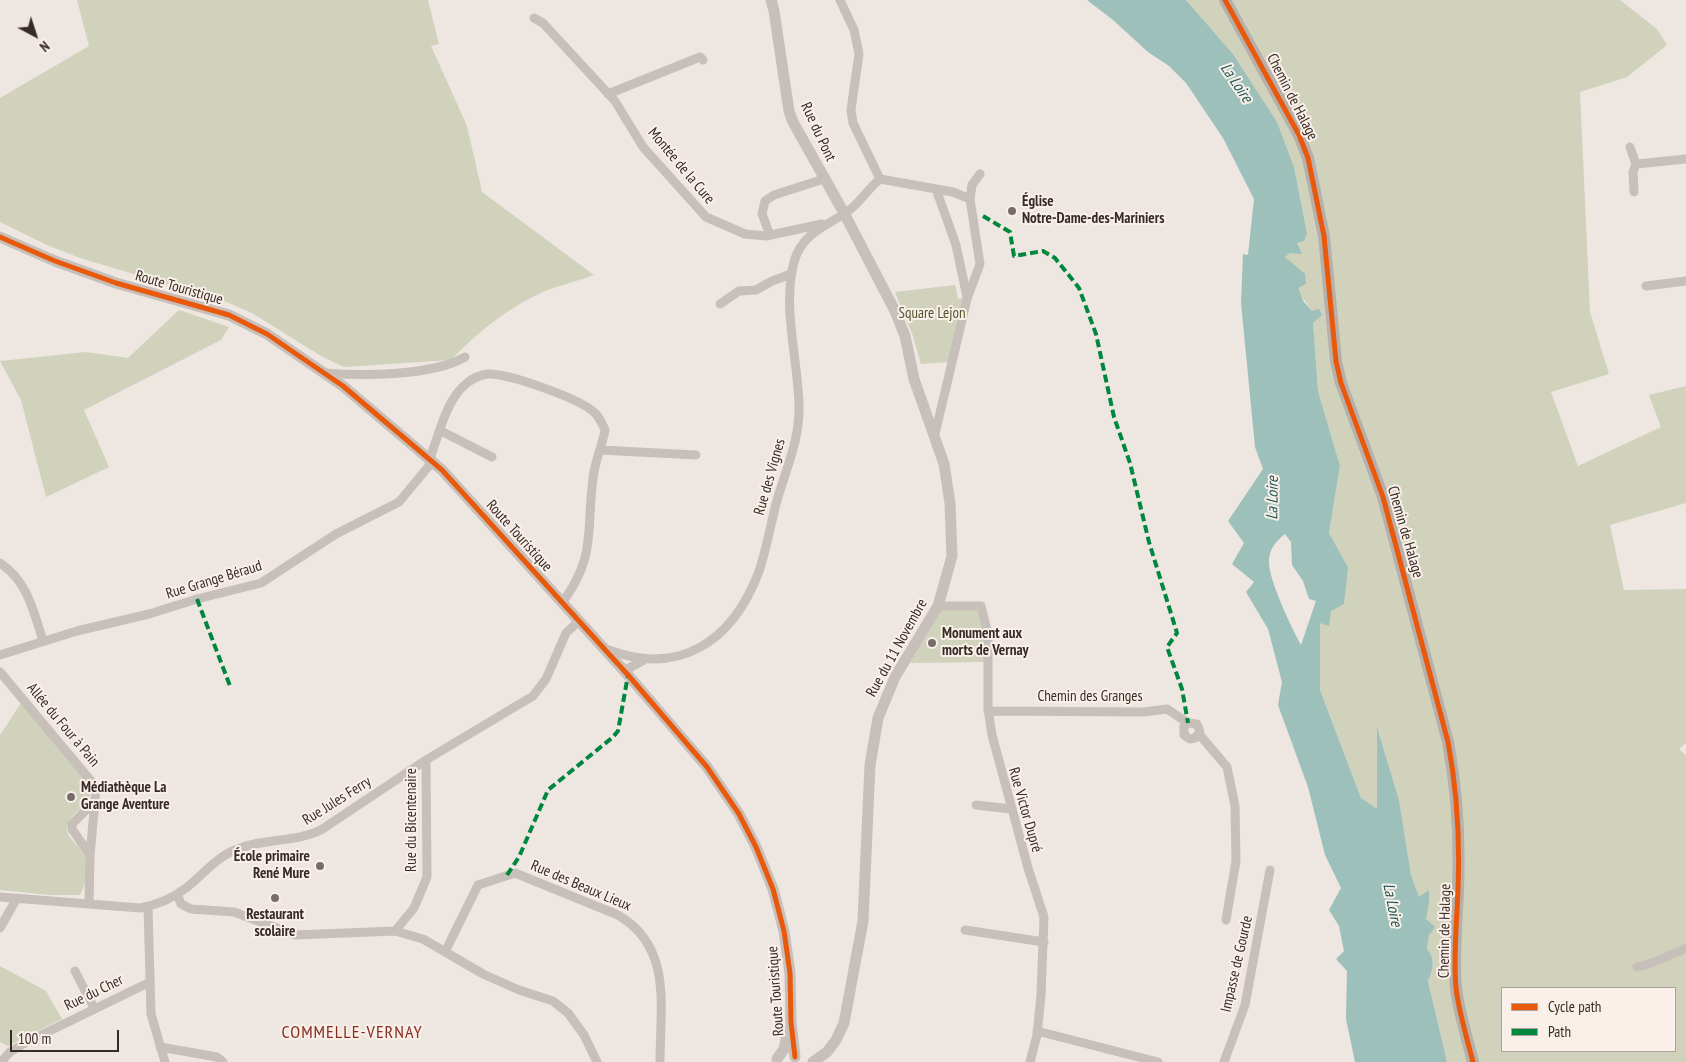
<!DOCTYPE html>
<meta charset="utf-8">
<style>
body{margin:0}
#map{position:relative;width:1686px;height:1062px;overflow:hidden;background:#ede6e1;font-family:"PT Sans Narrow",sans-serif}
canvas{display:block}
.legend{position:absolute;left:1501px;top:987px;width:175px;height:65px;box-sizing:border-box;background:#faf0e9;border:1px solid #aca19c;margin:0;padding:6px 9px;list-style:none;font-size:15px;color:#372b28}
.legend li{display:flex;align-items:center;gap:10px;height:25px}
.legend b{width:25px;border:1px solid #aca19c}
.north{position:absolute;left:10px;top:10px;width:50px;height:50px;-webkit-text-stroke:4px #faf0e9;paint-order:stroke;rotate:140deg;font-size:14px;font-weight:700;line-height:20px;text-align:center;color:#372b28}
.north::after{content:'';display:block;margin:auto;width:18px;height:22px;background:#372b28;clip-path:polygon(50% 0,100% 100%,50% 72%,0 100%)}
.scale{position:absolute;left:10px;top:1030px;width:109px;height:22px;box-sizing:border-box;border:2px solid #372b28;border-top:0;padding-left:6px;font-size:15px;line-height:18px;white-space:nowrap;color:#372b28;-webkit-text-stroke:4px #faf0e9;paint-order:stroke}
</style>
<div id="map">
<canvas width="1686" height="1062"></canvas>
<ul class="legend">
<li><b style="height:6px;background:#e8590c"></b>Cycle path</li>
<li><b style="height:6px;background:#00873e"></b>Path</li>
</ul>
<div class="north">N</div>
<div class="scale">100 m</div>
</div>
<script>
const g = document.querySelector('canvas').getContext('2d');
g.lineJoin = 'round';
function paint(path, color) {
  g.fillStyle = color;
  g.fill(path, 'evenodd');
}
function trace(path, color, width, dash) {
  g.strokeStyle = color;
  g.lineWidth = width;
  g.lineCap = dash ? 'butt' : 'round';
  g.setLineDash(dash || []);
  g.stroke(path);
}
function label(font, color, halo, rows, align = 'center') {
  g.font = font + ' "PT Sans Narrow",sans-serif';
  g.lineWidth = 4;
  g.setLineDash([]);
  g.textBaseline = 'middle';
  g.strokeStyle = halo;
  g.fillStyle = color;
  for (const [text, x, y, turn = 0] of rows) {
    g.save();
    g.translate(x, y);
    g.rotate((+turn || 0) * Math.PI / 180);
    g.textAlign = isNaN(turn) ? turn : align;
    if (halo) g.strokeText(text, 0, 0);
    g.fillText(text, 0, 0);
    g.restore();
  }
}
paint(new Path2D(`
 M 77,0 L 428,0 L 439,44 L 431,46 L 467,126 L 482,192 L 594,275 C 578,281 559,285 543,292 C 507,308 478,332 451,360 L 344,367 L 321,356 L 252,313 L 224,301 L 80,258 L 47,245 L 0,222 L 0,98 L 89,46 Z
 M 1186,0 L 1620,0 L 1657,29 L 1667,45 L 1627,77 L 1580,92 L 1590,312 L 1609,374 L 1551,392 L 1578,466 L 1661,427 L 1649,395 L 1686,386 L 1686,503 L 1610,525 L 1624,590 L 1686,589 L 1686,743 L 1679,749 L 1686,755 L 1686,1062 L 1447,1062 L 1428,981 C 1433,970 1436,959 1427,949 L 1429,935 L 1426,919 L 1429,903 L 1429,891 L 1419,898 L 1411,875 L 1399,800 L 1378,730 L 1377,810 L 1361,798 L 1320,690 L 1320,623 L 1331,611 L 1348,567 L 1329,533 L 1340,466 L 1318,391 L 1312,311 L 1298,291 L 1298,287 L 1306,284 L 1285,257 L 1307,233 L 1294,167 L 1277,122 L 1233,54 ZM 1502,988 L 1675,988 L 1675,1051 L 1502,1051 Z
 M 955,285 L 958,299 L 963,298 L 950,362 L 921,364 L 913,336 L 895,292 Z
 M 179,310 L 229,327 L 221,340 L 84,410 L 109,467 L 46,497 L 21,400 L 0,361 L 86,352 L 128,358 Z
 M 942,610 L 978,610 L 985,634 L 986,662 L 910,663 Z
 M 21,703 L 91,787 L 89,802 C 81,809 68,816 67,828 C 66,840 83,847 86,858 C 90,868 85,886 80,895 L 50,895 L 0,890 L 0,735 Z
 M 0,966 L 46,991 L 62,1019 L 8,1046 L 0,1042 Z`), '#d0d2bb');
paint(new Path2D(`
 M 1087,0 L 1186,0 L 1233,54 L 1277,122 L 1294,167 L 1307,233 L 1304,241 L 1297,243 L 1302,254 L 1290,253 L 1285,257 L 1305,274 L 1306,284 L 1298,288 L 1304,302 L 1312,311 L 1319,309 L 1322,315 L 1313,323 L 1318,391 L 1340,466 L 1329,533 L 1348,567 L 1344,604 L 1331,611 L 1329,626 L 1320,623 L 1320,690 L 1361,798 L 1377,809 L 1377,727 L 1399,800 L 1411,875 L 1419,897 L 1429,890 L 1429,903 L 1426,919 L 1435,927 L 1429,935 L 1427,949 C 1436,959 1433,970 1428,981 L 1447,1062 L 1355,1062 L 1346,1019 L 1347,971 L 1336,959 L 1344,951 L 1339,926 L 1329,910 L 1341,888 L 1325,855 L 1308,787 L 1278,705 L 1282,682 L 1268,629 L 1246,592 L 1254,582 L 1232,564 L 1244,543 L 1228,521 L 1263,469 L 1255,447 L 1241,303 L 1243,254 L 1248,255 L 1254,199 L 1223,138 L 1186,83 L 1169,66 L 1148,52 L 1113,20 ZM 1285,534 L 1291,542 L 1292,565 L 1303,581 L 1309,599 L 1316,601 L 1301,645 C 1292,629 1269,580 1269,563 C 1268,550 1276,541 1285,534 Z`), '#9dc0bb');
trace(new Path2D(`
 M 840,0 L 854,30 L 859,54 L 851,110 L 853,123 L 880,179
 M 534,18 L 543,23 L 615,101 L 643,147 L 706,217 L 745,234 L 766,236 L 822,224
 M 608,94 L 700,57 L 703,60
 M 1630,147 L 1636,164 L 1633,172 L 1634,192
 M 1636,164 L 1686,159
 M 936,189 L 956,245 L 967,297
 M 770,235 L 762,214 L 765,201 L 774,195 L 824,179
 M 1646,286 L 1686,281
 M 720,304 L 739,291 L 756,290 L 772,281 L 791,274
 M 324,373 C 363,376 432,376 465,357
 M 441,431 L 492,457
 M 935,434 L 967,299 L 980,264 L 970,199 L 972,185 L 980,174
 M 600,450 L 696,455
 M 430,458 C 439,435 446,399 467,383 C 473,378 480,375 488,374 C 508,373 581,399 595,413 C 600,418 602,424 605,430 C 602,446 595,461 593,478 C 586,530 597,556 562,603
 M 0,563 C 27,580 34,612 43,641
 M 938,606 L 981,606 L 988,634 L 988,709 L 992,735 L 1028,868 L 1044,917 L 1041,995 L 1037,1035 L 1030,1062
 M 606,649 C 678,677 731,643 758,574 C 766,552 770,527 776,504 C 785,471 800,441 799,405 C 798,360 782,306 794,262 C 803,229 833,225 853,207 C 863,198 870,187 880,179 L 953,192 L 970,199
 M 0,655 L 77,631 L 149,614 L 197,599 L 261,583 L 336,534 L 399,502 L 433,461
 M 0,672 L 96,787 L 95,801 L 72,824 L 72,829 L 90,855 L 89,904
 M 628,675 L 629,668 L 644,660
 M 988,711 L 1144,712 L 1167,709 L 1188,723 L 1197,724 L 1200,732 L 1195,738 L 1190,739 L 1184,735 L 1184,726 L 1188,723
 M 1199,734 L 1227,767 L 1235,806 L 1236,861 L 1226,920
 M 976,805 L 1011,809
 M 90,855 L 95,801
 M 177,894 L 181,904 L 191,909 L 234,912 L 295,935 L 395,931 L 423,939 L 483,974 L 519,990 L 553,1001 L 568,1013 L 584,1035 L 597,1062
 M 0,897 L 140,908 C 156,905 172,899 186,888 C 202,876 215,858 235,850 C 262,838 293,843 321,830 L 426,760 L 533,696 L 546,679 L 566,633 L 579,621
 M 148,906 L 151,1014 L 165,1062
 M 0,928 L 17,898
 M 965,930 L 1044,942
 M 395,931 L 414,908 L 427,877 L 426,760
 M 445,952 L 478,885 L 515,873 L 618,915 C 673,947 660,1007 660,1062
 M 1637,967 L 1652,963 L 1686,948
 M 75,971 L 94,1008
 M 1037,1031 L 1158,1062
 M 160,1047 L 217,1057 L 223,1062
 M 1,1062 L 10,1052 L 25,1043 L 150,982
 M 1224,1062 L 1245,1005 L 1270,870`), '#c7bfba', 9);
trace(new Path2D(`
 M 771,0 L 774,11 L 789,111 L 793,122 L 844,213 L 895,311 L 905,336 L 914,379 L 944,464 L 950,503 L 952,556 L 938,606 L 895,677 L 878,718 L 870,765 L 863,921 L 844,1023 L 836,1040 L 827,1052 L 813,1062
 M 0,237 L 55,261 L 116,283 L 229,315 L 267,334 L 343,386 L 442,470 L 628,675 L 707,767 L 739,814 L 756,847 L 773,889 L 784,931 L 790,973 L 791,1022 L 795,1057
 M 777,1059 L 784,1049 L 788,1031`), '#c7bfba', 11);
trace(new Path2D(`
 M 1225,0 L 1299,135 L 1308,158 L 1324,236 L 1336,361 L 1341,383 L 1383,497 L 1448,742 C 1457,790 1460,840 1458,889 C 1457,922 1453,955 1456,988 C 1459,1013 1467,1038 1473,1062`), '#b7afab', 12);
trace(new Path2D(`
 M 983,216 L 1010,232 L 1014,256 L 1043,251 L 1055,258 L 1079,288 L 1096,334 L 1114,417 L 1130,463 L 1149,542 L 1177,633 L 1167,647 L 1182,689 L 1188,723
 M 197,599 L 230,686
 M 507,875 L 519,857 L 548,790 L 613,737 L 618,731 L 628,675`), '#00873e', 4, [8, 4]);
trace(new Path2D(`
 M 1225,0 L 1299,135 L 1308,158 L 1324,236 L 1336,361 L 1341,383 L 1383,497 L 1448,742 C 1457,790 1460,840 1458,889 C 1457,922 1453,955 1456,988 C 1459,1013 1467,1038 1473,1062
 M 0,237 L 55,261 L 116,283 L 229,315 L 267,334 L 343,386 L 442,470 L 628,675 L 707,767 L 739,814 L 756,847 L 773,889 L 784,931 L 790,973 L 791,1022 L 795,1057`), '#e8590c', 5);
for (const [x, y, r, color] of [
 [1012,211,5,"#776c69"],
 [932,643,5,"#776c69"],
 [71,797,5,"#776c69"],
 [320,866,5,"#776c69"],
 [275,898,5,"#776c69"]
]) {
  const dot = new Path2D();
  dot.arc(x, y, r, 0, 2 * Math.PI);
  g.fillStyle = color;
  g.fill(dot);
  trace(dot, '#faf0e9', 2);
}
label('15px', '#372b28', '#faf0e9', [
 ["Chemin de Halage",1292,97,63],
 ["Rue du Pont",818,132,65],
 ["Montée de la Cure",681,166,50],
 ["Route Touristique",179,288,16],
 ["Rue des Vignes",770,477,-74],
 ["Chemin de Halage",1405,532,74],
 ["Route Touristique",519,536,48],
 ["Rue Grange Béraud",214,580,-17],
 ["Rue du 11 Novembre",897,648,-61],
 ["Chemin des Granges",1090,697],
 ["Allée du Four à Pain",63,725,50],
 ["Rue Jules Ferry",337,801,-32],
 ["Rue Victor Dupré",1025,810,74],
 ["Rue du Bicentenaire",412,820,-90],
 ["Rue des Beaux Lieux",581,886,23],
 ["Chemin de Halage",1445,931,-89],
 ["Impasse de Gourde",1237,964,-77],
 ["Route Touristique",776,991,-94],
 ["Rue du Cher",94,993,-26]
]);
label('bold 15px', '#372b28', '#faf0e9', [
 ["Église",1022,202],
 ["Notre-Dame-des-Mariniers",1022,219],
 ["Monument aux",942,634],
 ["morts de Vernay",942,651],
 ["Médiathèque La",81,788],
 ["Grange Aventure",81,805],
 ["École primaire",310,857,"right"],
 ["René Mure",310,874,"right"],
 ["Restaurant",275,915,"center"],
 ["scolaire",275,932,"center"]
], 'left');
label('15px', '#4b562c', '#faf0e9', [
 ["Square Lejon",932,314]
]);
label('italic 16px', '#1d5956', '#faf0e9', [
 ["La Loire",1236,83,56],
 ["La Loire",1273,498,-89],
 ["La Loire",1392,905,79]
]);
g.letterSpacing = '1px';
label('18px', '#872d21', '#faf0e9', [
 ["COMMELLE-VERNAY",352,1033]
]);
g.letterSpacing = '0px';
</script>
